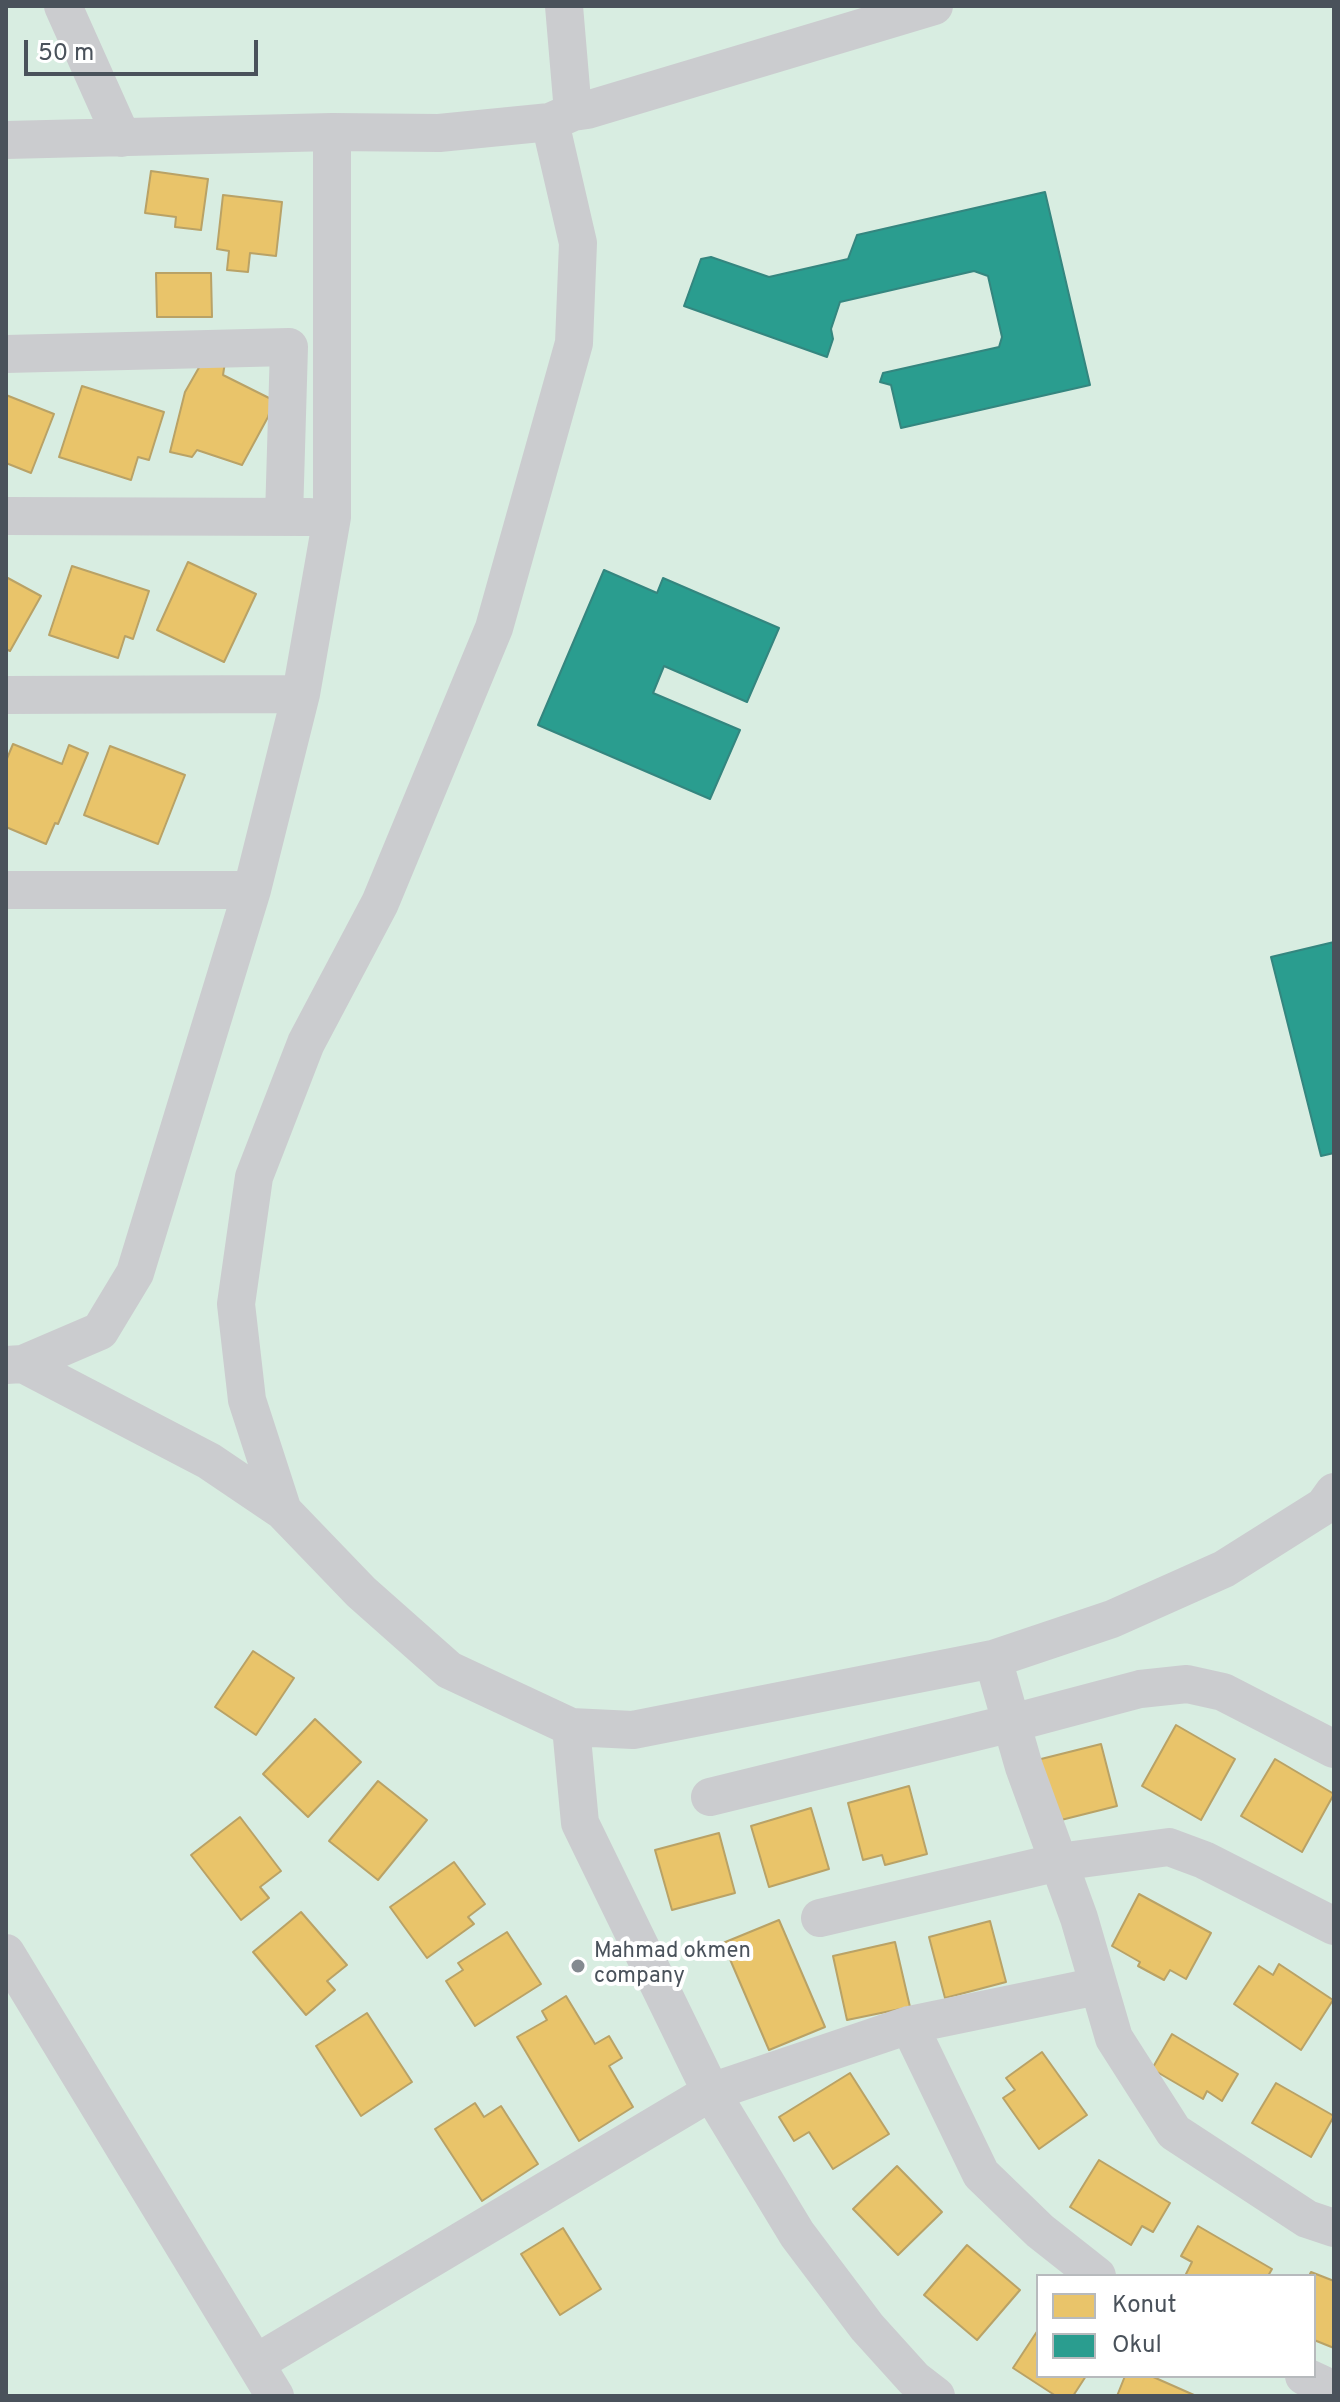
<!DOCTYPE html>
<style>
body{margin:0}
#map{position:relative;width:1340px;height:2402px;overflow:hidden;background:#f1f1f1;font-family:Overpass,sans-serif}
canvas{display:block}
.frame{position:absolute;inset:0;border:8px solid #4a525b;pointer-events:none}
.legend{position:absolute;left:1036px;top:2274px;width:280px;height:104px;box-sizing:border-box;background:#fff;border:2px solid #b7babd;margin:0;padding:10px 14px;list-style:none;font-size:24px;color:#4a525b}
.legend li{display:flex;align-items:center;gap:16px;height:40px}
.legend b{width:40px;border:2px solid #b7babd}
.scale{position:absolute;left:24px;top:40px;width:234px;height:36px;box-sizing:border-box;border:4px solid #4a525b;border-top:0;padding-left:10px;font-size:24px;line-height:28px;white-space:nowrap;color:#4a525b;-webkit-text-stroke:6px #fff;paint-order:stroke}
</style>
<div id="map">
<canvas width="1340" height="2402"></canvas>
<div class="frame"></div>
<ul class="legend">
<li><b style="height:22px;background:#e9c46a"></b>Konut</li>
<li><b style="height:22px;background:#2a9d8f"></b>Okul</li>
</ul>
<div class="scale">50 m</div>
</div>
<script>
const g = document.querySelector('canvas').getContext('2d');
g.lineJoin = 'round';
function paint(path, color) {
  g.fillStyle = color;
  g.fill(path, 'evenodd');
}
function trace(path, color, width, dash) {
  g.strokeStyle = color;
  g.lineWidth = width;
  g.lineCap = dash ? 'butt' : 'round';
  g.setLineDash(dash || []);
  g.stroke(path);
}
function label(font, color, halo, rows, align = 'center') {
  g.font = font + ' Overpass,sans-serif';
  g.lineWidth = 8;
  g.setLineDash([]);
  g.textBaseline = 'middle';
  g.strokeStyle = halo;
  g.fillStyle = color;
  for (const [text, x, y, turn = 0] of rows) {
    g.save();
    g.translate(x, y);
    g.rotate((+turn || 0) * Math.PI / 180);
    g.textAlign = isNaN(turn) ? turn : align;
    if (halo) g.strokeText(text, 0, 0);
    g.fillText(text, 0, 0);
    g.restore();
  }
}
paint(new Path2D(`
 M 6,6 L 1334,6 L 1334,2396 L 6,2396 ZM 1038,2276 L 1314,2276 L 1314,2376 L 1038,2376 Z`), '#d8ede1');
const homes = new Path2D(`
 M 151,171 L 208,179 L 201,230 L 175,227 L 176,217 L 145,213 Z
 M 223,195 L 282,202 L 276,256 L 250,253 L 248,272 L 227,270 L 229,251 L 217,249 Z
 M 156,273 L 211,273 L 212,317 L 157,317 Z
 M 205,357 L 225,362 L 223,375 L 273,400 L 268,417 L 242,465 L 197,450 L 192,457 L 170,452 L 185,392 Z
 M 82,386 L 164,412 L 149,460 L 138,457 L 131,480 L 59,457 Z
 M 6,395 L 54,414 L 31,473 L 6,463 Z
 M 188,562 L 256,594 L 224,662 L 157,630 Z
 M 72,566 L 149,591 L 133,639 L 125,636 L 118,658 L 49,635 Z
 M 6,577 L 41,596 L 10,651 L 6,649 Z
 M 13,744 L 62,764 L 69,745 L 88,753 L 58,824 L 55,823 L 46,844 L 6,827 L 6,761 Z
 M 110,746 L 185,775 L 158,844 L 84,815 Z
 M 253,1651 L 294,1678 L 256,1735 L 215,1707 Z
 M 315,1719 L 361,1762 L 308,1817 L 263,1774 Z
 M 1176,1725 L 1235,1759 L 1201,1820 L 1142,1786 Z
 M 1101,1744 L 1117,1806 L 1053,1822 L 1037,1760 Z
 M 1275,1759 L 1334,1794 L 1302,1852 L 1241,1816 Z
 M 378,1781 L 427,1820 L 378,1880 L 329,1841 Z
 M 909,1786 L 927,1854 L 885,1865 L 882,1855 L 863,1860 L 848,1803 Z
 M 811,1808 L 829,1869 L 769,1887 L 751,1826 Z
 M 240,1817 L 281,1871 L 260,1887 L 269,1898 L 241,1920 L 191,1855 Z
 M 719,1833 L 735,1893 L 672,1910 L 655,1850 Z
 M 454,1862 L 485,1904 L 468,1917 L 474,1924 L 427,1958 L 390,1907 Z
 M 1139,1894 L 1211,1933 L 1186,1979 L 1170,1970 L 1164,1980 L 1138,1966 L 1140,1962 L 1112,1946 Z
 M 301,1912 L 347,1965 L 327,1981 L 335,1990 L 306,2015 L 253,1952 Z
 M 779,1920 L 825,2027 L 769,2050 L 723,1943 Z
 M 990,1921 L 1006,1982 L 945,1998 L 929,1937 Z
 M 507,1932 L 541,1984 L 475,2026 L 446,1981 L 463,1970 L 458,1963 Z
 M 895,1942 L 910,2007 L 847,2020 L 833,1956 Z
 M 1279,1964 L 1333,2000 L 1301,2050 L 1234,2004 L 1259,1966 L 1273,1975 Z
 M 566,1996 L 595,2044 L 609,2036 L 622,2058 L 609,2066 L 633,2107 L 579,2141 L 517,2037 L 547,2020 L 542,2011 Z
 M 367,2013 L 412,2082 L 361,2116 L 316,2046 Z
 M 1172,2034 L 1238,2074 L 1222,2101 L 1207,2091 L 1203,2099 L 1152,2069 Z
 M 1042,2052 L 1087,2115 L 1039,2149 L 1003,2098 L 1015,2090 L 1006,2078 Z
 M 850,2073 L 889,2134 L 833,2169 L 809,2132 L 794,2141 L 779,2117 Z
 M 1276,2083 L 1334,2116 L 1311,2157 L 1252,2123 Z
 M 475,2103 L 484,2117 L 501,2106 L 538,2164 L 482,2201 L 435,2129 Z
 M 1099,2160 L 1170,2203 L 1153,2232 L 1142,2226 L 1131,2245 L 1070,2207 Z
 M 897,2166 L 942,2212 L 898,2255 L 853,2209 Z
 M 1198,2226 L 1272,2269 L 1268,2276 L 1185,2276 L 1192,2262 L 1181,2256 Z
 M 563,2228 L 601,2289 L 560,2315 L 521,2254 Z
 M 967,2245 L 1020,2290 L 977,2340 L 924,2295 Z
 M 1311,2272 L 1334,2281 L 1334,2348 L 1314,2340 L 1314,2276 L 1309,2276 Z
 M 1038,2330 L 1038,2376 L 1086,2376 L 1073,2396 L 1056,2396 L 1013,2368 Z
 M 1125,2376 L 1151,2376 L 1194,2395 L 1117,2396 Z`);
paint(homes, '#e9c46a');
trace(homes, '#b9a266', 2);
const schools = new Path2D(`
 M 1045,192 L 1090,385 L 901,428 L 891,385 L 880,382 L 883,373 L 999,347 L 1002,337 L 988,276 L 974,271 L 840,302 L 831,329 L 833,339 L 827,357 L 684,306 L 701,259 L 711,257 L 769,277 L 848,259 L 857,235 Z
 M 604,570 L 657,593 L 663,578 L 779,628 L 747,702 L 664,666 L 653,693 L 740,730 L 710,799 L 538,725 Z
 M 1334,942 L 1334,1153 L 1321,1156 L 1271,957 Z`);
paint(schools, '#2a9d8f');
trace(schools, '#34867f', 2);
trace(new Path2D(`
 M 63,6 L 122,138
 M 564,6 L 573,112
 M 6,140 L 332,132 L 439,133 L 550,122 L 573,112 L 587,110 L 934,6
 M 6,354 L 289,347 L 284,517
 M 6,516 L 309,517
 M 6,695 L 301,694
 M 6,890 L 252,890
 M 23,1364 L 209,1461 L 283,1511 L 361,1592 L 449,1670 L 571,1727 L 633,1730 L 993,1659 L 1112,1619 L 1224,1569 L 1324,1506 L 1334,1492
 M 6,1365 L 23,1364 L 100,1331 L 135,1273 L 252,890 L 301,694 L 332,517 L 332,132
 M 283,1511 L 247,1400 L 236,1304 L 254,1177 L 306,1043 L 380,903 L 494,628 L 574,343 L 578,243 L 550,122
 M 993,1659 L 1024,1767 L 1079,1918 L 1114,2038 L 1174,2132 L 1307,2219 L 1334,2228
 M 571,1727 L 580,1823 L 711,2092 L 797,2234 L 867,2327 L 914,2379 L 936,2396
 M 710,1797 L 1012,1723 L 1140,1689 L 1187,1684 L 1223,1692 L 1334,1749
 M 820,1918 L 1059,1862 L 1169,1847 L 1204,1860 L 1334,1926
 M 6,1953 L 275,2396
 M 909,2025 L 981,2174 L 1040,2231 L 1097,2276
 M 256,2363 L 711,2092 L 909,2025 L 1098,1986
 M 1304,2376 L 1334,2390`), '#cbcccf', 38);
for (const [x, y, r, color] of [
 [578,1966,8,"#848a90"]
]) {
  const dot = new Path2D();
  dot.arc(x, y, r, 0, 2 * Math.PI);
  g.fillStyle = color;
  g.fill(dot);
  trace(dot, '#fff', 3);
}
label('22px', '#4a525b', '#fff', [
 ["Mahmad okmen",594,1953],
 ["company",594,1978]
], 'left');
</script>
